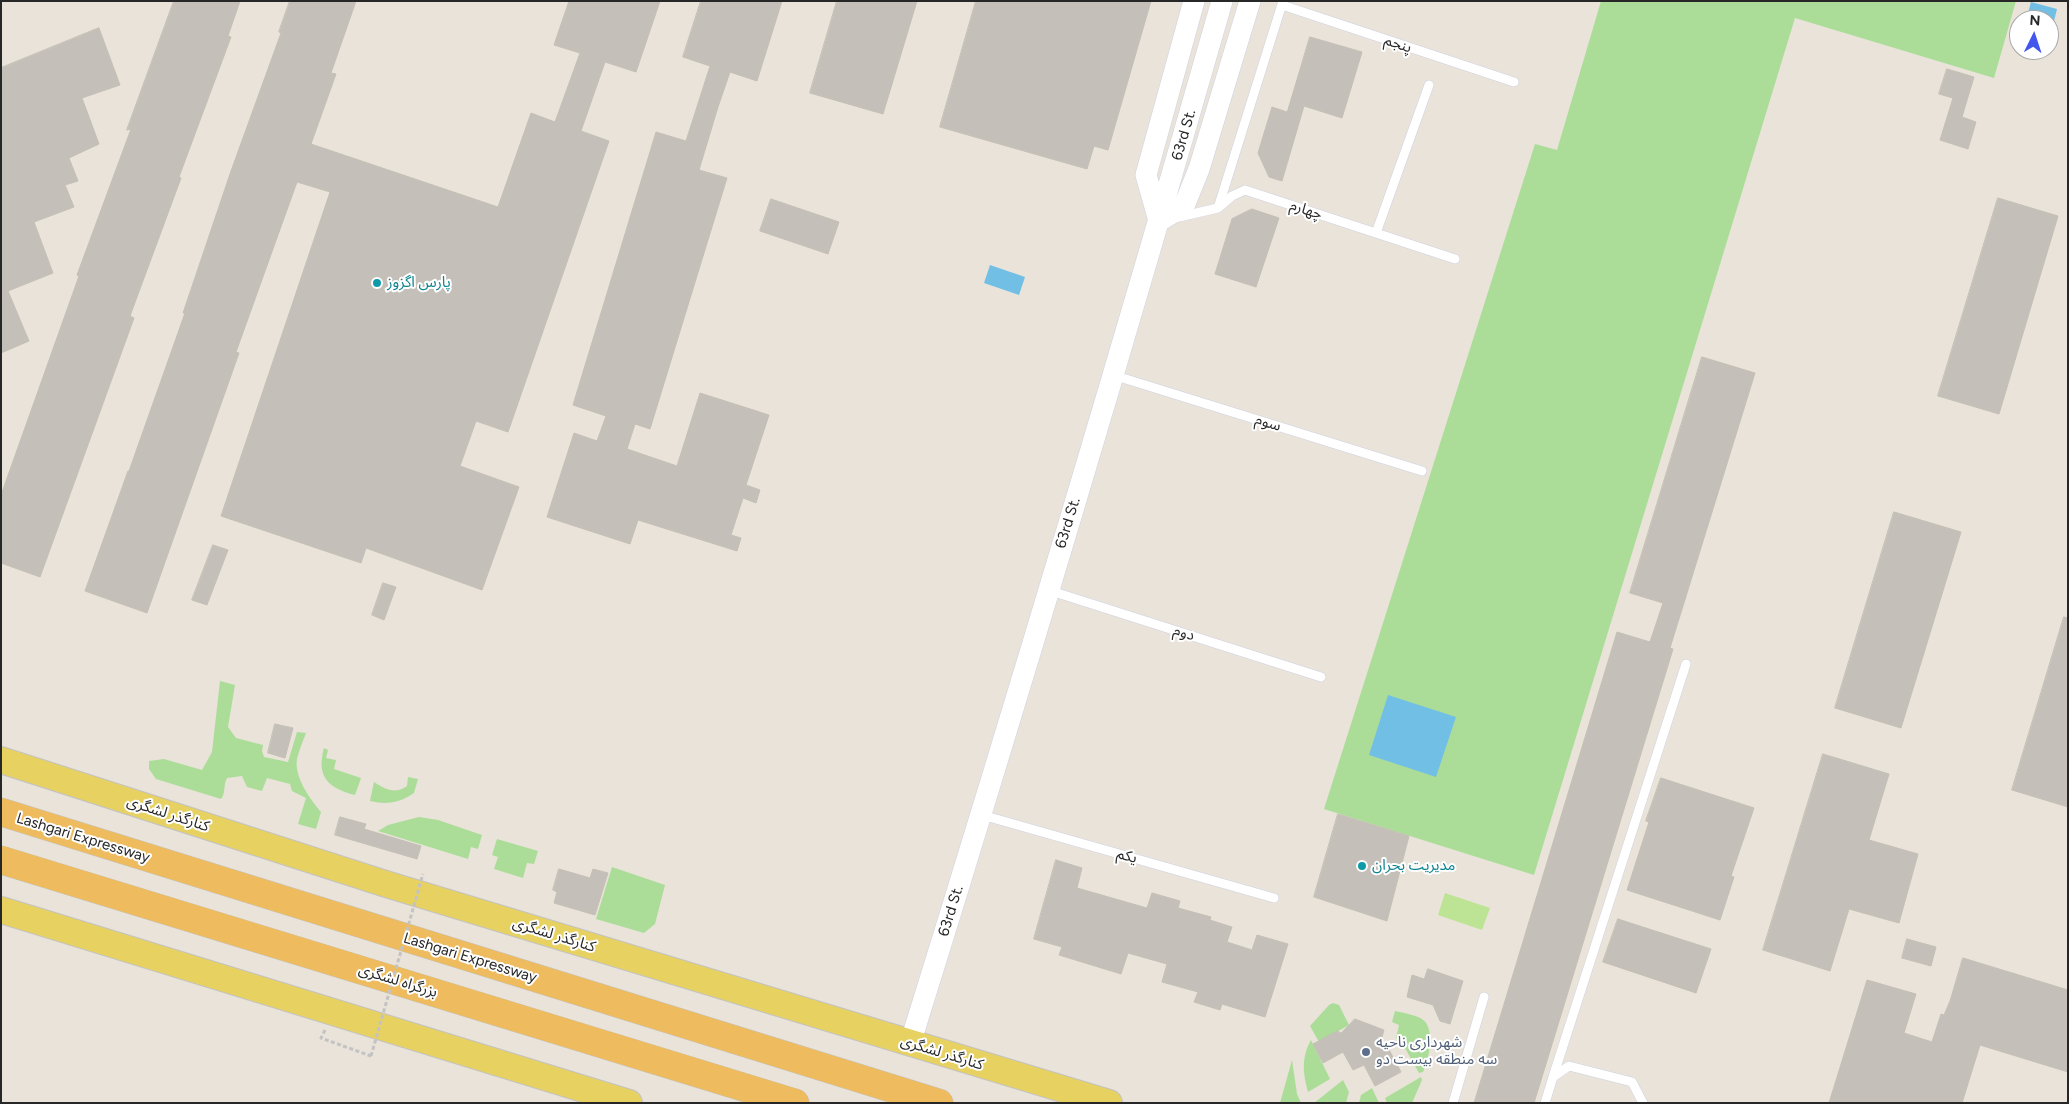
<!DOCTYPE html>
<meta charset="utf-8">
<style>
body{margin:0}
#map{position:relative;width:2069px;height:1104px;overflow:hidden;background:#e9e3d9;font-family:Figtree,sans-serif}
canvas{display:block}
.frame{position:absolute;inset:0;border:2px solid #272727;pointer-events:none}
.north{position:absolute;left:2009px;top:10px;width:50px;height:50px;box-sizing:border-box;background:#fff;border:1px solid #a9a9a9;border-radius:50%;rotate:4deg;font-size:14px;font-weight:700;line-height:20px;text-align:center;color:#272727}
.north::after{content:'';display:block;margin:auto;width:18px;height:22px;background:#4256ee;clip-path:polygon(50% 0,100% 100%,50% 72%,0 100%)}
</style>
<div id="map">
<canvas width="2069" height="1104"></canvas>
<div class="frame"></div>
<div class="north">N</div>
</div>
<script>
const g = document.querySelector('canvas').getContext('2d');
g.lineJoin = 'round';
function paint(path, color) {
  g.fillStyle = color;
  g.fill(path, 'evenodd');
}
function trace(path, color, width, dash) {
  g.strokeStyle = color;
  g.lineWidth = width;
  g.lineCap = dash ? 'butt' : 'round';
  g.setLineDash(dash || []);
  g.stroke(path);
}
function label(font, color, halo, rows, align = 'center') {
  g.font = font + ' Figtree,"Noto Sans Arabic",sans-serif';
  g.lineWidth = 4;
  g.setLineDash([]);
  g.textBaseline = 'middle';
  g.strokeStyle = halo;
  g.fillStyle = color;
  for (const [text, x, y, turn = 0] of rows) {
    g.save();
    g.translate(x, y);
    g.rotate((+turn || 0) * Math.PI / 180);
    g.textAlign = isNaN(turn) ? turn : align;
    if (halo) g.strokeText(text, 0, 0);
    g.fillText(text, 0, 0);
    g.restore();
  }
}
paint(new Path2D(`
 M 1601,1 L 2016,1 L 1994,78 L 1795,18 L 1534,875 L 1324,809 L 1535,144 L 1557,150 Z
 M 220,681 L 235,685 L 228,727 L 236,738 L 263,745 L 262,751 L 264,757 L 288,762 L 297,732 L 306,733 C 303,741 299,750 297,759 C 294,777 310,799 321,812 L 316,829 L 298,824 L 306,798 L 292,791 L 290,784 L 267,778 L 262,791 L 247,787 L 242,776 L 227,778 C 223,785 226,793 221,799 L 156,779 L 149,769 L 149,761 L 164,759 L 202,770 L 212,752 Z
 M 324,748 L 328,750 L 326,758 L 336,760 L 334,769 L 361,778 L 355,795 C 328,788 316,777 324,748 Z
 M 408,777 L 418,779 L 414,793 C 399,803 387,805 370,801 L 374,782 C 385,789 395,795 407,786 Z
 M 419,817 L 438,820 L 482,835 L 478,849 L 471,847 L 468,859 L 378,831 L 388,825 Z
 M 497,839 L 538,851 L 534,864 L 527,863 L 523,878 L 494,869 L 498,857 L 492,855 Z
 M 612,867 L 665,885 L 655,924 L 644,933 L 596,919 Z
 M 1333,1003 L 1339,1005 L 1349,1025 L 1319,1042 L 1310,1026 L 1329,1005 Z
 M 1395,1011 C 1404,1013 1415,1015 1422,1019 C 1436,1028 1429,1060 1423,1072 L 1419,1073 L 1401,1041 L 1396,1038 L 1399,1025 L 1392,1022 Z
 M 1311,1040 L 1330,1079 L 1308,1092 C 1303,1073 1301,1058 1311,1040 Z
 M 1292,1060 L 1297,1094 L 1301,1103 L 1280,1103 Z
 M 1421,1077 L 1422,1080 L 1412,1103 L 1387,1103 L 1385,1098 Z
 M 1343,1080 L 1349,1092 L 1346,1103 L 1314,1103 Z
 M 1372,1088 L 1379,1103 L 1359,1103 L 1361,1095 Z`), '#abdd99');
paint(new Path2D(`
 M 1445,893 L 1490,908 L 1482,930 L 1438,915 Z`), '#bde495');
paint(new Path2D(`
 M 2031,2 L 2057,9 L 2053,25 L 2049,24 L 2049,20 L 2036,20 L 2027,17 Z
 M 990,265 L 1025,277 L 1019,295 L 984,283 Z
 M 1388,695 L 1456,717 L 1436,777 L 1369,755 Z`), '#72bfe6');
const building = new Path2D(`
 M 174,1 L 240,1 L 228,36 L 231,37 L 179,177 L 181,178 L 130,316 L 134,318 L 40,577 L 1,563 L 1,495 L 79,276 L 77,275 L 131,129 L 127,130 Z
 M 290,1 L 356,1 L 331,73 L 336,74 L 311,144 L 498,207 L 531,113 L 555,122 L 580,53 L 554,45 L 569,1 L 660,1 L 636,72 L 605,62 L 581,131 L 609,141 L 508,432 L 476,421 L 460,466 L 519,487 L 482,590 L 366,548 L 361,563 L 221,516 L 330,192 L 297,182 L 236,352 L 239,353 L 147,613 L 85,591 L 128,471 L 129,471 L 185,313 L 183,313 L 231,171 L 281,33 L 279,32 Z
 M 701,1 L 782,1 L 757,81 L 730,72 L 718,107 L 699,170 L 727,178 L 650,429 L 635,424 L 627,449 L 677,466 L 700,393 L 769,415 L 746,485 L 760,490 L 756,503 L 743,498 L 731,535 L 741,538 L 737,551 L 638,520 L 630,544 L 547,517 L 574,433 L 597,441 L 606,416 L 573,405 L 656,132 L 686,141 L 710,66 L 683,57 Z
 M 837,1 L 917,1 L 883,114 L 810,93 Z
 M 976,1 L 1151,1 L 1108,150 L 1094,146 L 1087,169 L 940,127 Z
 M 99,28 L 120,85 L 82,98 L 99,144 L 69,158 L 78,181 L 65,185 L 74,207 L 34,222 L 53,273 L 8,291 L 29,341 L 1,353 L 1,68 Z
 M 1310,37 L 1362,52 L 1342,118 L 1304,106 L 1282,181 L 1269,177 L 1258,153 L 1272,107 L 1287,112 Z
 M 1947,69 L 1974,77 L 1962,117 L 1976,122 L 1968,149 L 1940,140 L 1953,98 L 1939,94 Z
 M 1998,198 L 2058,216 L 1999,414 L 1938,396 Z
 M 771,199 L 839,222 L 828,254 L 760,231 Z
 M 1252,209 L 1279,218 L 1256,287 L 1215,274 L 1232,219 Z
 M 1702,357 L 1755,373 L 1670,648 L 1673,649 L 1595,904 L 1534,1103 L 1474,1103 L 1617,632 L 1650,642 L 1663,603 L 1630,593 Z
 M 1894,512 L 1961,532 L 1901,728 L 1835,708 Z
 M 213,545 L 228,550 L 207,605 L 192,600 Z
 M 383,583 L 396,587 L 384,620 L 372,615 Z
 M 2064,617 L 2068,618 L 2068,807 L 2012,790 Z
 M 275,724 L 293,728 L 285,758 L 268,753 Z
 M 1823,754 L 1889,774 L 1869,840 L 1918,854 L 1899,923 L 1849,909 L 1830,971 L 1763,950 Z
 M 1661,778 L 1754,808 L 1731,876 L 1734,877 L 1720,920 L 1627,890 L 1649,822 L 1646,821 Z
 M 1338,814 L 1409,836 L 1387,921 L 1314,897 Z
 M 340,817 L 366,824 L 364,829 L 421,846 L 417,859 L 335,835 Z
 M 1056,860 L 1082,868 L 1077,888 L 1147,908 L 1152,893 L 1180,901 L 1178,908 L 1211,917 L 1210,920 L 1232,927 L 1227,942 L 1252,950 L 1257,935 L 1288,944 L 1265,1017 L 1222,1004 L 1220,1010 L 1194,1002 L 1198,992 L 1162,982 L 1167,964 L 1128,953 L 1121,974 L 1059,955 L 1062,947 L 1034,939 Z
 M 559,869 L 590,878 L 593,869 L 608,873 L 595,915 L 554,903 L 557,892 L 553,890 Z
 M 1618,919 L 1711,949 L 1696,993 L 1603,962 Z
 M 1907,939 L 1936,947 L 1931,966 L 1902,958 Z
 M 1963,958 L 2068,990 L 2068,1072 L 1980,1045 L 1962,1103 L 1829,1103 L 1867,980 L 1916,994 L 1904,1033 L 1932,1042 L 1941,1014 L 1944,1015 L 1950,1001 Z
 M 1428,969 L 1463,981 L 1450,1024 L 1440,1021 L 1433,1005 L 1407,997 L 1412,975 L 1424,979 Z
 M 1355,1019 L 1384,1030 L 1380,1044 L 1387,1046 L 1401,1072 L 1375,1086 L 1364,1065 L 1353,1070 L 1343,1052 L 1323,1063 L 1313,1044 L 1337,1031 L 1341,1033 Z`);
paint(building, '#c4c0b9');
trace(building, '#c4bfb4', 1);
const service = new Path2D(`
 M 1282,5 L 1514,82
 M 1218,208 L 1283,1
 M 1179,217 L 1218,208 L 1232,196 L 1245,190 L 1455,259
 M 1376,233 L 1429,85
 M 1113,375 L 1422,471
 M 1048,590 L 1321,677
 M 982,815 L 1274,898
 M 1553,1077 L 1686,664
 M 1453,1103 L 1484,997
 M 1545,1103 L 1553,1077 L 1569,1066 L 1632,1082 L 1643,1103`);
const tertiary = new Path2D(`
 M 1194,1 L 1146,175 L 1159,221 L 1184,206 L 1199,169 L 1250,1
 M 910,1044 C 1018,697 1122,350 1222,1`);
const primary = new Path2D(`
 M 1,760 L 386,884 L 1109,1103
 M 1,910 L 629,1103`);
const trunk = new Path2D(`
 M 1,812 L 939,1103
 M 1,860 L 795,1103`);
trace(service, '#cfd1e0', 10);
trace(tertiary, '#cfd1e0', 22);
trace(primary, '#c3c3c3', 28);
trace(trunk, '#c3c3c3', 29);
trace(new Path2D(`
 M 325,1030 L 321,1038 L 371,1056`), '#c3c3c3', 3, [4, 2.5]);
trace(service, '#fff', 9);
trace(tertiary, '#fff', 21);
trace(primary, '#e7d161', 26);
trace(trunk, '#eebc5e', 28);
trace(new Path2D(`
 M 371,1056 L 423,874`), '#c3c3c3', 3, [4, 2.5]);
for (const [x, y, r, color] of [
 [377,283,5,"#0f9aa8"],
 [1362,866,5,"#0f9aa8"],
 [1366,1052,5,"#5c6f8a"]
]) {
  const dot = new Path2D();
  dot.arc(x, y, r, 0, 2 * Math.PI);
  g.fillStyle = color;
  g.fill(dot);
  trace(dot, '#fff', 2);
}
label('15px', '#272727', '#fff', [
 ["پنجم",1398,44,19],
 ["63rd St.",1184,135,-74],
 ["چهارم",1306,210,18],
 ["سوم",1268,423,17],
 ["63rd St.",1068,523,-73],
 ["دوم",1184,633,18],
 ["کنارگذر لشگری",168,814,18],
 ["Lashgari Expressway",83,838,17],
 ["یکم",1127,856,16],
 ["63rd St.",951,911,-73],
 ["کنارگذر لشگری",554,935,17],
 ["Lashgari Expressway",470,958,17],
 ["بزرگراه لشگری",398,981,17],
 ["کنارگذر لشگری",942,1053,17]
]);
label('15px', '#0d838f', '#fff', [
 ["پارس اگزوز",387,283],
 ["مدیریت بحران",1372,866]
], 'left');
label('15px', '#4e5e75', '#fff', [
 ["شهرداری ناحیه",1376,1043],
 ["سه منطقه بیست دو",1376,1060]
], 'left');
</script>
